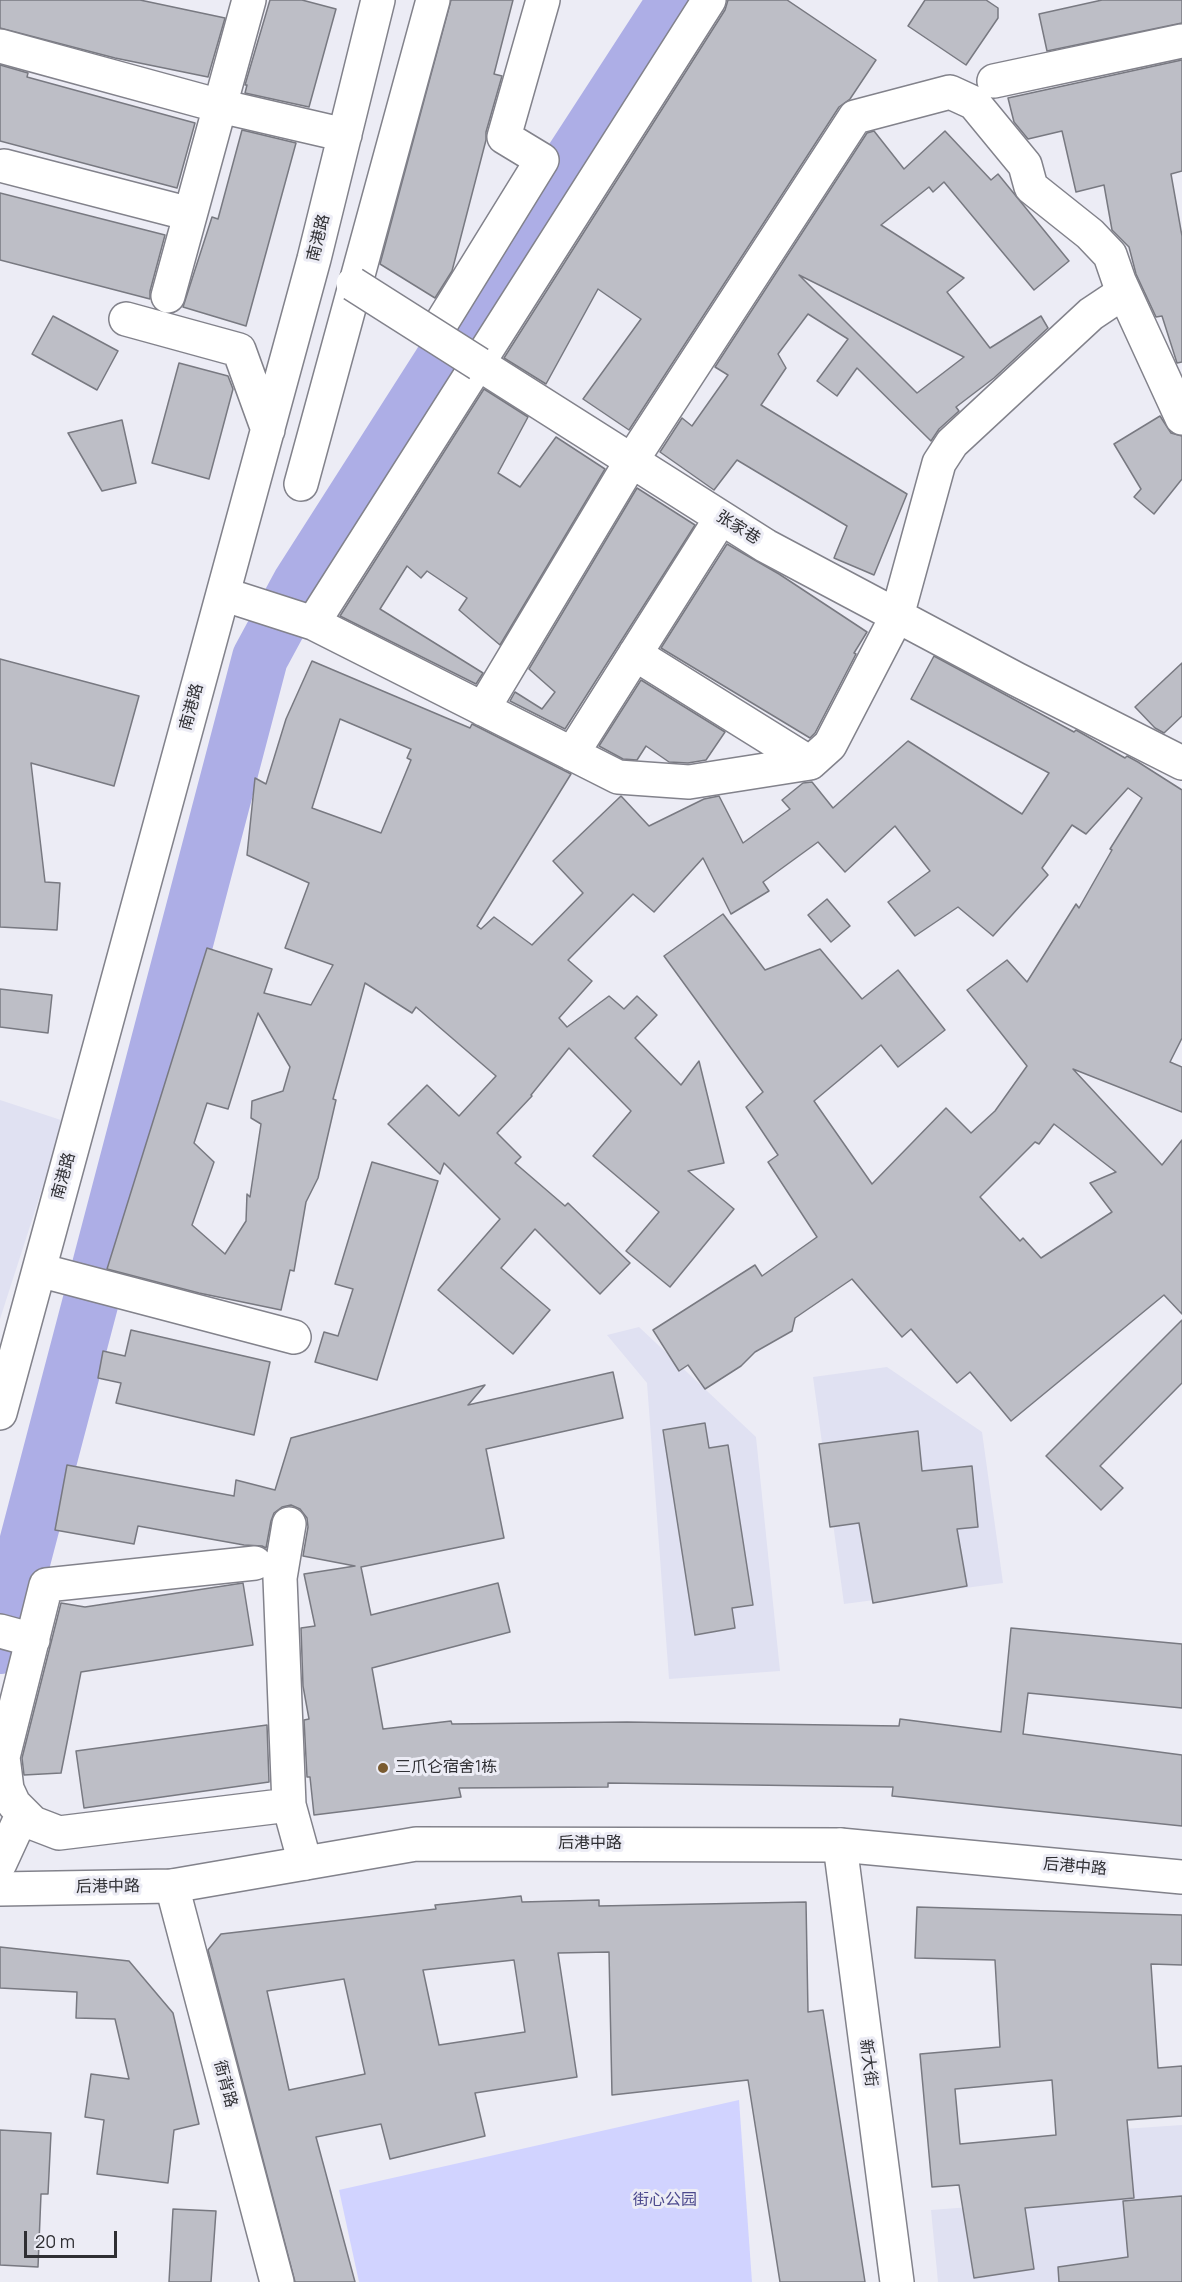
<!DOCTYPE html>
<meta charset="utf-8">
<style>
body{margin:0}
#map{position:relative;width:1182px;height:2282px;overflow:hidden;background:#ececf5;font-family:Manrope,sans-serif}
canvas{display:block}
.scale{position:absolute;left:24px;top:2231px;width:93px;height:27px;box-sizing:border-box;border:3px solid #2f2f33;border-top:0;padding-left:8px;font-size:18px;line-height:21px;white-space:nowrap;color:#2f2f33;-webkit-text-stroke:4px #ececf5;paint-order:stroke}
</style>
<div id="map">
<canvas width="1182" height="2282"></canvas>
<div class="scale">20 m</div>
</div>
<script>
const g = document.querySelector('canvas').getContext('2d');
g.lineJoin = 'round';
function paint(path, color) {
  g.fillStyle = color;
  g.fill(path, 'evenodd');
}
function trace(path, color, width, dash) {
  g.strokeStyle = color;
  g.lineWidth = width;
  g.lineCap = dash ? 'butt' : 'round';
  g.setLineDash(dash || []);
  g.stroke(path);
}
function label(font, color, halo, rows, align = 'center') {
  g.font = font + ' Manrope,"Noto Sans SC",sans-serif';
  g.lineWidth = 6;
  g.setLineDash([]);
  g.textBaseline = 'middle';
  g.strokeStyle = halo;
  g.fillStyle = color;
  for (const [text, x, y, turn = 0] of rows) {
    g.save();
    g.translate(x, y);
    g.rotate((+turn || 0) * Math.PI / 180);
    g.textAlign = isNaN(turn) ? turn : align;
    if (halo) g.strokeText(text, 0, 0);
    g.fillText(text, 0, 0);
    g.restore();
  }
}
paint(new Path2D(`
 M 0,1100 L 64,1121 L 0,1319 Z
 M 639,1327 L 756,1437 L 780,1671 L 669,1679 L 647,1383 L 607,1335 Z
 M 887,1367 L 982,1432 L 1003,1583 L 844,1604 L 813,1377 Z
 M 1182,2125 L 1182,2282 L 938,2282 L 931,2210 L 1124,2195 L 1123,2129 Z`), '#e0e1f2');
paint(new Path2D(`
 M 739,2100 L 752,2282 L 359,2282 L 339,2190 Z`), '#d1d3ff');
trace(new Path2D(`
 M 0,1646 L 260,658 L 300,584 L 473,313 L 676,0`), '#adaee6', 56);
const building = new Path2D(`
 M 0,0 L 140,0 L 225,18 L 208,77 L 115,58 L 0,28 Z
 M 270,0 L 302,0 L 336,9 L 309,107 L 245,93 L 247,85 L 245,85 Z
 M 451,0 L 513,0 L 494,74 L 502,76 L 486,132 L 486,140 L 452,271 L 435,298 L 380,264 Z
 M 728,0 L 787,0 L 876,60 L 850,99 L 839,107 L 629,430 L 583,399 L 641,319 L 598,289 L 546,384 L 504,358 L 725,10 Z
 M 925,0 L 986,0 L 998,8 L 998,18 L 966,65 L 908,26 Z
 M 1102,0 L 1182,0 L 1182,23 L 1047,51 L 1039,14 Z
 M 1182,60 L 1182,171 L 1171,174 L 1182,236 L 1182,362 L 1177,363 L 1162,316 L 1156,317 L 1136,274 L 1129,247 L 1112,230 L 1104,185 L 1076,192 L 1062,131 L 1028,139 L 1014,122 L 1008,98 Z
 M 0,65 L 28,73 L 27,77 L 195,123 L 177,188 L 0,141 Z
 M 242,130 L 296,143 L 246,326 L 183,307 L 212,217 L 218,219 Z
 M 874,131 L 904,169 L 945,131 L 991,180 L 998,174 L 1069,261 L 1034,290 L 944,182 L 933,192 L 929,187 L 881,225 L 964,278 L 947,292 L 990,348 L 1041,316 L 1048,328 L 994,378 L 956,407 L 959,411 L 939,429 L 931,441 L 857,368 L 837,396 L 817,381 L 848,339 L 808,314 L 778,354 L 786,368 L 761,405 L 907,494 L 874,575 L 834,558 L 847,526 L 737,460 L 714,490 L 660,452 L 682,418 L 692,426 L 728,375 L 715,367 L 867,133 ZM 799,275 L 964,357 L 917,393 Z
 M 0,193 L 165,235 L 150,291 L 150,299 L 0,260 Z
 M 53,316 L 118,351 L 97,390 L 32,354 Z
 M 179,363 L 228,376 L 233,389 L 209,479 L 152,463 Z
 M 484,389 L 528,417 L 498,473 L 520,487 L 556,437 L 605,469 L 500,645 L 459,610 L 467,598 L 427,571 L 421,578 L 407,566 L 380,609 L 483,673 L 476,684 L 340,616 Z
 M 1160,416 L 1171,433 L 1182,436 L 1182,479 L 1154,514 L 1134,497 L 1141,489 L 1114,444 Z
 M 122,420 L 136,483 L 102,491 L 68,433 Z
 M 637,488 L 695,525 L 565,729 L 510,701 L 515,692 L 542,709 L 555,692 L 529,669 Z
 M 727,544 L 779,574 L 867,632 L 854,653 L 856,654 L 815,733 L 810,738 L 661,648 Z
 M 934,656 L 1074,732 L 1076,730 L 1125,758 L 1127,756 L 1138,762 L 1182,790 L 1182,1038 L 1170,1062 L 1182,1067 L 1182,1112 L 1073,1069 L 1162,1165 L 1182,1140 L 1182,1314 L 1164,1295 L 1011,1421 L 970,1372 L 957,1383 L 911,1329 L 902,1337 L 852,1279 L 795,1318 L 792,1331 L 755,1352 L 741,1366 L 705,1389 L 688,1365 L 679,1371 L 653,1330 L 755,1265 L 762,1276 L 817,1237 L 768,1162 L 778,1155 L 746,1107 L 763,1092 L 664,956 L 723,914 L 765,970 L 820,949 L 862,999 L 898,970 L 945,1030 L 898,1067 L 881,1045 L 814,1101 L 872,1184 L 946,1108 L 971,1133 L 995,1111 L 1027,1066 L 967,990 L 1007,960 L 1027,982 L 1076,904 L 1079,908 L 1112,850 L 1110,849 L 1142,798 L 1128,788 L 1086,834 L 1072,825 L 1042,868 L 1048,875 L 993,936 L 958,907 L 915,936 L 888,902 L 930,871 L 895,826 L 845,872 L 818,842 L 763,882 L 769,891 L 731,914 L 703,858 L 654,912 L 633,894 L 568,960 L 592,981 L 559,1018 L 567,1027 L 609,996 L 624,1009 L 637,996 L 657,1015 L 635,1038 L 681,1085 L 699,1061 L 724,1163 L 688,1171 L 734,1209 L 670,1287 L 626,1251 L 659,1212 L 593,1156 L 631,1111 L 569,1048 L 531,1095 L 532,1096 L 497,1133 L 521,1157 L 515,1163 L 565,1206 L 568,1203 L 630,1263 L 600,1294 L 535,1229 L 501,1268 L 550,1310 L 513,1354 L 438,1290 L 500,1219 L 444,1163 L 440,1174 L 388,1124 L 427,1085 L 459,1116 L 496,1076 L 416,1007 L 412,1013 L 365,983 L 333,1099 L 336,1100 L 318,1178 L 306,1202 L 294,1271 L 290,1270 L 281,1310 L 199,1293 L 107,1269 L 207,948 L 272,969 L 264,993 L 311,1005 L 333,965 L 285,948 L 309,883 L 247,855 L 255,778 L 266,784 L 286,719 L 312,661 L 470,728 L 472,724 L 571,774 L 477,926 L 481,929 L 494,917 L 532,945 L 583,893 L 553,861 L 621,796 L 649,826 L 704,799 L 719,796 L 743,843 L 790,809 L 782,800 L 803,783 L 812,782 L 833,808 L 908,741 L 1022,814 L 1049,773 L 911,699 ZM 340,719 L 411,749 L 407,758 L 411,760 L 381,833 L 312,808 ZM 258,1013 L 290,1067 L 283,1091 L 252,1101 L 251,1118 L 261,1124 L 250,1197 L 247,1194 L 246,1221 L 225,1254 L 192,1225 L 214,1162 L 194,1143 L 207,1103 L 228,1109 ZM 1054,1124 L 1116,1172 L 1090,1183 L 1112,1212 L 1041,1258 L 1023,1238 L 1020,1241 L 980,1197 L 1035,1142 L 1039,1144 Z
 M 0,659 L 139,696 L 114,786 L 31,763 L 45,882 L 60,883 L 57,930 L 0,927 Z
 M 1182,663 L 1182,716 L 1164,733 L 1155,728 L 1135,707 Z
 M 641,680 L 725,732 L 706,760 L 688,763 L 669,762 L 646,746 L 637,760 L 623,759 L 599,746 Z
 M 827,899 L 850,926 L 831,942 L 808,915 Z
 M 0,989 L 52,995 L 48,1033 L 0,1027 Z
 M 372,1162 L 438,1181 L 377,1380 L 315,1362 L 324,1332 L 338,1336 L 353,1289 L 335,1284 Z
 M 1182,1320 L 1182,1383 L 1100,1466 L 1123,1488 L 1101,1510 L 1046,1456 Z
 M 131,1330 L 270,1362 L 254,1435 L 116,1403 L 121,1383 L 98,1378 L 103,1351 L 125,1356 Z
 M 613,1372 L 623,1418 L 486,1449 L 504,1538 L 361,1567 L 371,1615 L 498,1583 L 510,1632 L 372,1668 L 383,1729 L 451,1721 L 452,1724 L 627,1722 L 899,1726 L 900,1719 L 1001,1732 L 1011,1628 L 1182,1644 L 1182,1708 L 1028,1693 L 1023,1734 L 1182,1755 L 1182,1826 L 892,1796 L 893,1787 L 608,1783 L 608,1787 L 459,1788 L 461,1797 L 314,1815 L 310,1777 L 307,1777 L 304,1720 L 309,1719 L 303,1686 L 301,1628 L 315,1626 L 304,1574 L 355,1566 L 303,1556 L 308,1527 L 307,1518 L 300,1509 L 291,1505 L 282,1507 L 274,1513 L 271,1521 L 266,1548 L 262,1546 L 244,1545 L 138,1526 L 134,1544 L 55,1530 L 67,1465 L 234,1496 L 236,1480 L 275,1490 L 291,1438 L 485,1385 L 468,1405 Z
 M 705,1423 L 709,1448 L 728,1445 L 753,1605 L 732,1608 L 735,1628 L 695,1635 L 663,1430 Z
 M 918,1431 L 922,1471 L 972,1466 L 978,1527 L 957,1529 L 967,1586 L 873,1603 L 859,1523 L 830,1527 L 819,1444 Z
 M 243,1583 L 253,1645 L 81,1672 L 61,1773 L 24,1775 L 22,1758 L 61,1603 L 85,1607 Z
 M 267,1725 L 269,1782 L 84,1808 L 76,1751 Z
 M 521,1896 L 522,1902 L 599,1900 L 599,1906 L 806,1902 L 808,2012 L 823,2010 L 865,2282 L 780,2282 L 748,2080 L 612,2095 L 609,1952 L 558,1953 L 577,2077 L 475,2093 L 485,2136 L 390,2159 L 381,2124 L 316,2137 L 355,2282 L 295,2282 L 208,1950 L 221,1934 L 436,1909 L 435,1905 ZM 514,1960 L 525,2032 L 439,2045 L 423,1970 ZM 344,1979 L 365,2074 L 289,2090 L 267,1991 Z
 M 917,1907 L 1182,1915 L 1182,1965 L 1151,1964 L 1158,2068 L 1182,2066 L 1182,2116 L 1127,2120 L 1134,2198 L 1025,2208 L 1034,2269 L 974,2278 L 959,2185 L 932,2187 L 920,2054 L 1000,2047 L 995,1960 L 915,1958 ZM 1052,2080 L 1056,2135 L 960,2144 L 955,2089 Z
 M 0,1947 L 129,1961 L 173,2013 L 199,2124 L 174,2130 L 168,2183 L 97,2174 L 104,2120 L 85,2117 L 91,2074 L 129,2079 L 115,2019 L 76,2018 L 77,1992 L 0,1988 Z
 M 0,2130 L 51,2133 L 48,2194 L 41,2194 L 38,2267 L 0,2265 Z
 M 1182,2196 L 1182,2282 L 1059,2282 L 1058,2267 L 1128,2257 L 1123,2201 Z
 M 173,2209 L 216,2211 L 211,2282 L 169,2282 Z`);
paint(building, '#bdbec6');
trace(building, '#787981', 1.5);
const minor = new Path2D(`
 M 0,46 L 220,106 L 345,135
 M 994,81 L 1182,41
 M 4,166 L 190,214
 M 168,296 L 249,0
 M 126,319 L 239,350 L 268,430
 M 434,335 L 542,160 L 504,137 L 543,0
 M 479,364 L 766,546 L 1016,679 L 1182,763
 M 301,484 L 433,0
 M 223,594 L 313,623 L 618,777 L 689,782 L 810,763 L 830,745 L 897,616 L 939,463 L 952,443 L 1091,314 L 1124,292
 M 313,623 L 709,0
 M 635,654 L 810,763
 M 483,709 L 632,460 L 855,117 L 950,92 L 974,103 L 1025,165 L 1031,187 L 1090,234 L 1110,255 L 1119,281 L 1182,418
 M 572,754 L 721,518
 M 39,1270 L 294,1337
 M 0,1413 L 314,259 L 378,0
 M 289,1524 L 280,1578 L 289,1805 L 305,1863
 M 255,1563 L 46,1585 L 3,1757 L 7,1789 L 14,1804 L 33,1823 L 59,1833 L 289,1805
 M 0,1631 L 33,1640
 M 840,1845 L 897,2282
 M 0,1863 L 23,1813
 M 172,1886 L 277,2282`);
const major = new Path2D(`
 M 0,1889 L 172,1886 L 416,1844 L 840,1845 L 1182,1877`);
trace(minor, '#82828b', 36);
trace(major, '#82828b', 36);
trace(minor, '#fff', 33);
trace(major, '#fff', 33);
const minorBridge = new Path2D(`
 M 353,284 L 479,364`);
trace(minorBridge, '#82828b', 36, []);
trace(minorBridge, '#fff', 33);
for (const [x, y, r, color] of [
 [383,1768,6,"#7a5b30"]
]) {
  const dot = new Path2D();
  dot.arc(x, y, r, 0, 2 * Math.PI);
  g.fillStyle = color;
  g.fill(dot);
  trace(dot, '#ececf5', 2);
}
label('16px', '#2f2f33', '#ececf5', [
 ["南港路",319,238,-76],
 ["张家巷",738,528,32],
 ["南港路",192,707,-75],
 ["南港路",64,1176,-75],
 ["后港中路",590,1844],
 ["后港中路",1075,1867,5],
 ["后港中路",108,1887,-1],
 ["新大街",868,2063,83],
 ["衙背路",225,2084,75]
]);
label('16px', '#2f2f33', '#ececf5', [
 ["三爪仑宿舍1栋",395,1768]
], 'left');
label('16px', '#4c498d', '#ececf5', [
 ["街心公园",665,2201]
]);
</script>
